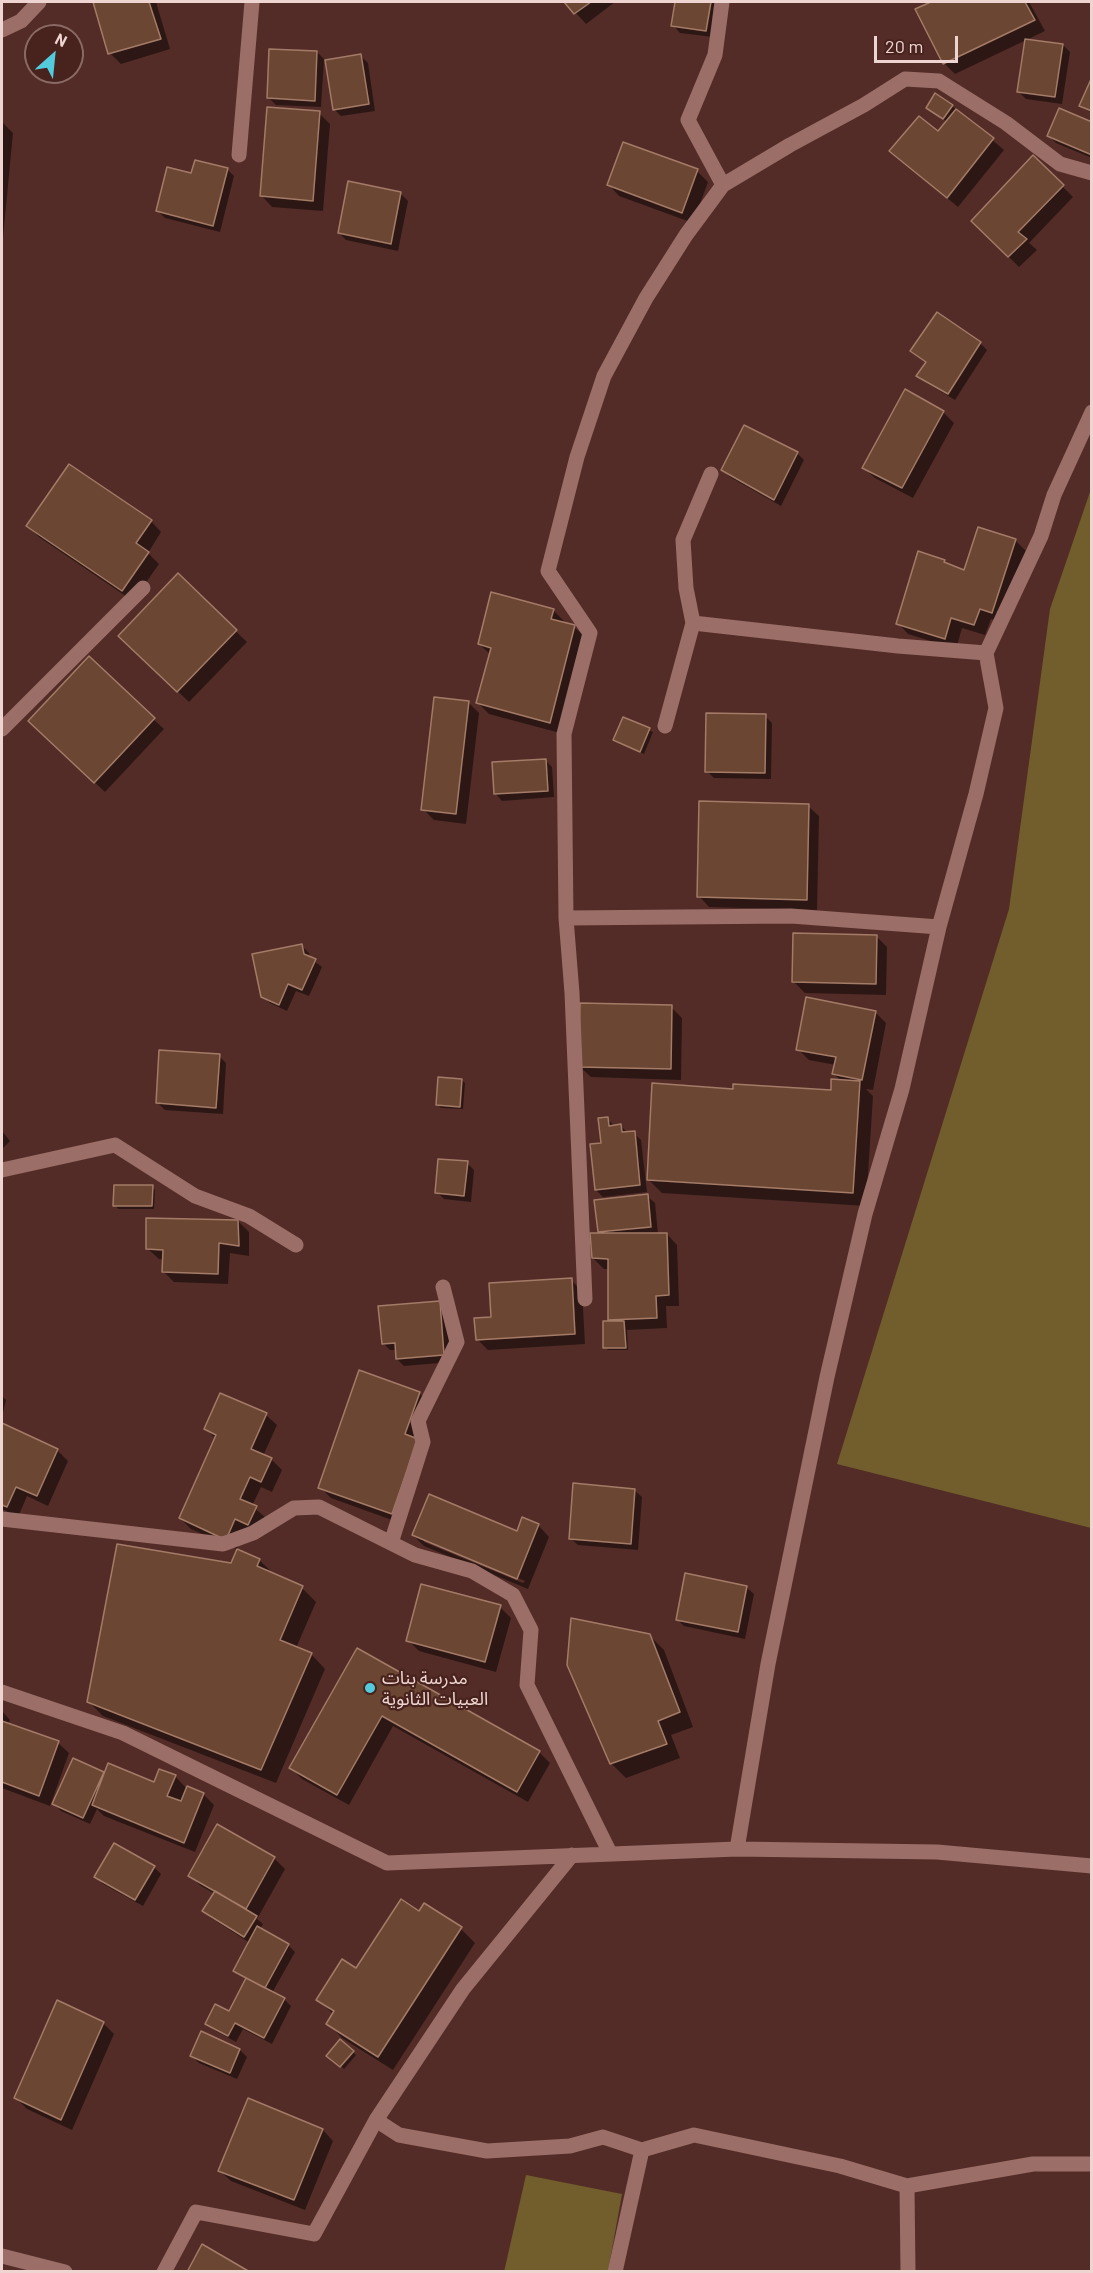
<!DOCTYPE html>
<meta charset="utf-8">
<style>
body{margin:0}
#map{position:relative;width:1093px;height:2273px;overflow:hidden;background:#532c27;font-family:Barlow,sans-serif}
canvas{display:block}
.frame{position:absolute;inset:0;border:3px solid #efd5d1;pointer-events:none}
.north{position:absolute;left:24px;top:24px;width:60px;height:60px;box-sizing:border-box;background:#48221d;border:2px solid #8b6a65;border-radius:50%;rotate:27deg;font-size:16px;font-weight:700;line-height:24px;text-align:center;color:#efd5d1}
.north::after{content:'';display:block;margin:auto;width:21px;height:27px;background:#53cbdc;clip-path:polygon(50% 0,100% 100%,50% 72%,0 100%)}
.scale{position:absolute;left:874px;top:36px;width:84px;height:27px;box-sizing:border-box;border:3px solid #efd5d1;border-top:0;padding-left:8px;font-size:18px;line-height:21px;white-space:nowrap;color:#efd5d1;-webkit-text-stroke:4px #48221d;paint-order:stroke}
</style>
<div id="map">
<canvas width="1093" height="2273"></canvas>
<div class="frame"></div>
<div class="north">N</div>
<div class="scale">20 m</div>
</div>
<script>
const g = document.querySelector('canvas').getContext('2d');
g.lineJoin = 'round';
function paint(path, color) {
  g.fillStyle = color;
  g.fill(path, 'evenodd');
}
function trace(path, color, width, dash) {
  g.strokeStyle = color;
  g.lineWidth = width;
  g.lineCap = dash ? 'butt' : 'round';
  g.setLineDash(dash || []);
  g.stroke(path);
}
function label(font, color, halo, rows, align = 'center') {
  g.font = font + ' Barlow,"Noto Sans Arabic",sans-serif';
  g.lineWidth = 4.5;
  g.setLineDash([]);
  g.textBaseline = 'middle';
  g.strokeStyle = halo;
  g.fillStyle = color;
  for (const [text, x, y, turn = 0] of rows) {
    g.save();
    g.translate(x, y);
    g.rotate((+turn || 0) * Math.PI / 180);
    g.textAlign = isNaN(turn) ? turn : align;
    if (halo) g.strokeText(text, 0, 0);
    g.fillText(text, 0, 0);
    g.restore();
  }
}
paint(new Path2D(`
 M 1091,489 L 1091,1528 L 837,1464 L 1009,909 L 1050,609 Z
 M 526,2175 L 622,2194 L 608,2271 L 504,2272 Z`), '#715e2c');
paint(new Path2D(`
 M 94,2 L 156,2 L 170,49 L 121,64 L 110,53 Z
 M 566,2 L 615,2 L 586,24 Z
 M 677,2 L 718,2 L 713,37 L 680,33 L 673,25 Z
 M 934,2 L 1029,2 L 1045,31 L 955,74 L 944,63 L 917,10 Z
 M 1063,45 L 1070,52 L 1062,104 L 1026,99 L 1019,92 Z
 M 317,52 L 324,59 L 321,107 L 276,105 L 269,98 Z
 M 361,56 L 368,63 L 375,111 L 341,116 L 334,109 Z
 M 952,106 L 1004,150 L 958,207 L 891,151 L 938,133 L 947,122 L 931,111 Z
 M 319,113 L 330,124 L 323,211 L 272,207 L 262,196 Z
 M 2,122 L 13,133 L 2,248 Z
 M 1092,123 L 1092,158 L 1056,143 L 1049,136 Z
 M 1033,157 L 1073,197 L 1029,243 L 1037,250 L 1019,267 L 973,221 Z
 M 227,169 L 234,176 L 220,232 L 165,218 L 158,211 L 193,175 Z
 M 697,171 L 708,182 L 693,223 L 619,196 L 609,185 Z
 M 349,183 L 401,194 L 408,201 L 398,251 L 346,240 L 339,233 Z
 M 937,314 L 980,343 L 987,350 L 955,400 L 925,382 L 918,375 L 927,363 L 912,351 Z
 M 943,412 L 954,423 L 913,498 L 875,478 L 864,468 Z
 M 797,453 L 804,460 L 781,506 L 730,477 L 723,470 Z
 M 151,521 L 161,532 L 148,553 L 159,564 L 133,601 L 39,537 L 28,526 Z
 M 1015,540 L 1026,551 L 1003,623 L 991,619 L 985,635 L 962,628 L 956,649 L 908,634 L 898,623 L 944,561 L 948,565 L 965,572 Z
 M 178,576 L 247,642 L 189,702 L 120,636 Z
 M 553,610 L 564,621 L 563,624 L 574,627 L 585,637 L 560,733 L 489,714 L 478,703 L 491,655 L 479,644 Z
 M 468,702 L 479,713 L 466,824 L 434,820 L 423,809 Z
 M 765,716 L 772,723 L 771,779 L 714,778 L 707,771 Z
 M 623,718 L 653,732 L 644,754 L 614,740 Z
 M 153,719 L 164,729 L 105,792 L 40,731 Z
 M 545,760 L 552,767 L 554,797 L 502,801 L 495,793 Z
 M 808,806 L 819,816 L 817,910 L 709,907 L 699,896 Z
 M 876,936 L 887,947 L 886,995 L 805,993 L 794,982 Z
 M 302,946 L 309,953 L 310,958 L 322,967 L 309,996 L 296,991 L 287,1011 L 270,1003 L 262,996 Z
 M 671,1007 L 682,1018 L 681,1080 L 591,1077 L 580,1067 Z
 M 875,1012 L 886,1023 L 873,1090 L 866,1089 L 873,1096 L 866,1206 L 662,1193 L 648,1179 L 735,1091 L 832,1092 L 841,1081 L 834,1074 L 836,1065 L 809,1060 L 798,1049 Z
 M 219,1056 L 226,1063 L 223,1114 L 165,1110 L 158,1103 Z
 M 462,1080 L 465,1083 L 463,1109 L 441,1108 L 438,1105 Z
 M 607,1119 L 615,1126 L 621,1126 L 628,1133 L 634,1133 L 641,1140 L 647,1192 L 603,1197 L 596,1190 Z
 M 2,1131 L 10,1141 L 2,1149 Z
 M 467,1163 L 474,1170 L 471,1202 L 444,1199 L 437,1192 Z
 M 152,1187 L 155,1190 L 154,1209 L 118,1209 L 115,1205 Z
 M 647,1196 L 655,1203 L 658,1234 L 667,1234 L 677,1245 L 679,1306 L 666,1306 L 667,1328 L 627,1330 L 628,1350 L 608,1350 L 605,1347 L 614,1323 L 610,1319 L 609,1269 L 604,1269 L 593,1258 L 602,1235 L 599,1232 Z
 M 238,1221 L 249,1232 L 249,1256 L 230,1253 L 228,1284 L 174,1282 L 163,1271 L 164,1260 L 159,1259 L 148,1249 Z
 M 571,1280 L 582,1291 L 585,1344 L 488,1350 L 477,1339 L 493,1318 Z
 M 439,1302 L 446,1309 L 451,1362 L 404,1366 L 397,1359 L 397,1350 L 390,1350 L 383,1343 Z
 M 419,1393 L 430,1404 L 417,1440 L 428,1451 L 403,1524 L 331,1498 L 320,1487 Z
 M 2,1396 L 6,1400 L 2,1417 Z
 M 266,1415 L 277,1425 L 263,1456 L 271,1459 L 282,1470 L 272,1492 L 261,1487 L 252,1506 L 266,1518 L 246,1529 L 237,1549 L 191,1529 L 180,1518 L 216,1439 L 206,1429 Z
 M 2,1425 L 57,1450 L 68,1461 L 48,1506 L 27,1496 L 18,1517 L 2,1509 Z
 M 634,1490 L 642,1497 L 638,1550 L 578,1545 L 570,1538 Z
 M 523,1519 L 539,1526 L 549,1537 L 528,1589 L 424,1546 L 413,1535 L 517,1533 ZM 424,1539 L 525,1581 L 523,1583 L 424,1542 Z
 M 259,1560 L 274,1574 L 302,1588 L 316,1602 L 296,1648 L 311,1654 L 325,1669 L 276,1783 L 103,1716 L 89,1702 L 232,1565 Z
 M 746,1587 L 754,1594 L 745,1639 L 684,1626 L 677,1619 Z
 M 500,1607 L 511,1618 L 496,1672 L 419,1651 L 408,1640 Z
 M 649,1635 L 664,1650 L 693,1727 L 671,1735 L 680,1758 L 626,1778 L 611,1763 Z
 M 358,1650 L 539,1752 L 550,1763 L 528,1802 L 393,1726 L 349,1805 L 302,1779 L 291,1768 Z
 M 2,1711 L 10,1720 L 8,1725 L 58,1743 L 69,1753 L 50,1806 L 2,1788 Z
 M 74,1760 L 105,1775 L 155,1784 L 175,1776 L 187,1789 L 203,1794 L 214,1805 L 195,1852 L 104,1816 L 97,1809 L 90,1824 L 61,1811 L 54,1804 Z
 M 274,1858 L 285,1869 L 257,1919 L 263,1924 L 260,1929 L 288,1945 L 295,1952 L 272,1993 L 284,1999 L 291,2006 L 272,2044 L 243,2029 L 236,2042 L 214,2030 L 207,2023 L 229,2013 L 247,1980 L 235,1970 L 250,1943 L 211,1918 L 204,1911 L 215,1894 L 201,1886 L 190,1876 Z
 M 154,1867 L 161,1874 L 143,1906 L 103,1884 L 96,1877 Z
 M 420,1913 L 461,1929 L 475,1943 L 393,2070 L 342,2038 L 328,2023 L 334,2015 L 318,1999 L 357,1970 Z
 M 103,2023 L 114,2034 L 72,2130 L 27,2109 L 16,2098 Z
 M 202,2033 L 240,2050 L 247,2057 L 237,2079 L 199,2063 L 192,2056 Z
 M 340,2041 L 356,2055 L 344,2069 L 328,2055 Z
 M 323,2130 L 333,2141 L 305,2210 L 231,2181 L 220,2171 Z`), '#0007');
const building = new Path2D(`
 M 93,2 L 149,2 L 161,39 L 108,54 Z
 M 564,2 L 591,2 L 574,14 Z
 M 675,2 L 711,2 L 706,31 L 671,26 Z
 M 931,2 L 1025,2 L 1035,20 L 943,64 L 915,9 Z
 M 1025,39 L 1063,44 L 1055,97 L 1017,92 Z
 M 269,49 L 317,51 L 315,101 L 267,98 Z
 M 361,54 L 369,104 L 333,110 L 325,60 Z
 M 1092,77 L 1092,111 L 1079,106 Z
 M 935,93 L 953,105 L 943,119 L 926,108 Z
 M 267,107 L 320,111 L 313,201 L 260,196 Z
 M 1059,108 L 1092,122 L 1092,155 L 1047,136 Z
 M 956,109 L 994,138 L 947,198 L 889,151 L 919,116 L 938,131 Z
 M 623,142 L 698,169 L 682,213 L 607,185 Z
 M 1033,155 L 1064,185 L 1018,232 L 1027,239 L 1008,257 L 971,221 Z
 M 195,160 L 228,168 L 213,226 L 156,211 L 167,167 L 191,173 Z
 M 348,181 L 401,192 L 391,244 L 338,233 Z
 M 937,312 L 981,342 L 948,394 L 916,376 L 926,362 L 910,351 Z
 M 905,389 L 944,411 L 902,488 L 862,468 Z
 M 744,425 L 798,452 L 774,500 L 721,470 Z
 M 69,464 L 152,520 L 136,543 L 149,552 L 122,591 L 26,526 Z
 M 978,527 L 1016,539 L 992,613 L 980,609 L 974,625 L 951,618 L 945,639 L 896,624 L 918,551 L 945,560 L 944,562 L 964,570 Z
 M 178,573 L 237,630 L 177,692 L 118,636 Z
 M 491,592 L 554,609 L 551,619 L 575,625 L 550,723 L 476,703 L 491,648 L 478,644 Z
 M 89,656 L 155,718 L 94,783 L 28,721 Z
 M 434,697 L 469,701 L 456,814 L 421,810 Z
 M 706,713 L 766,714 L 765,773 L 705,772 Z
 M 623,717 L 650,728 L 640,752 L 613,740 Z
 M 546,759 L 548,791 L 494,794 L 492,762 Z
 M 699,801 L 809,804 L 807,900 L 697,897 Z
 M 793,933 L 877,935 L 876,984 L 792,982 Z
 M 302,944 L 304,954 L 316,959 L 302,990 L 288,984 L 279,1005 L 261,997 L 252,954 Z
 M 806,997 L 876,1011 L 862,1080 L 832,1074 L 836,1057 L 796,1050 Z
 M 580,1003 L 672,1005 L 671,1069 L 578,1067 Z
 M 159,1050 L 220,1054 L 216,1108 L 156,1103 Z
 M 438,1077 L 462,1079 L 460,1107 L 436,1105 Z
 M 831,1079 L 860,1081 L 853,1193 L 647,1180 L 652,1083 L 733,1089 L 733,1084 L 831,1090 Z
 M 608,1117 L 609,1126 L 621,1124 L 622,1132 L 635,1131 L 640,1185 L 595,1190 L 590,1144 L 601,1143 L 598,1118 Z
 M 438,1159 L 468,1161 L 464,1196 L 435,1193 Z
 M 114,1185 L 153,1185 L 152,1206 L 113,1206 Z
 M 648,1194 L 651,1227 L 598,1232 L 594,1200 Z
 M 146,1218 L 238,1220 L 239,1246 L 219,1243 L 218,1274 L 162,1272 L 163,1250 L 146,1249 Z
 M 590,1233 L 667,1233 L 669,1295 L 656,1296 L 657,1318 L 608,1320 L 608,1259 L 592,1258 Z
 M 572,1278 L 575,1334 L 476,1340 L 474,1318 L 491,1317 L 489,1283 Z
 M 440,1301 L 444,1355 L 396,1359 L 395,1343 L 382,1344 L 378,1306 Z
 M 603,1321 L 624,1321 L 626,1348 L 603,1348 Z
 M 359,1370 L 420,1392 L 405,1434 L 418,1439 L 392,1514 L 318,1488 Z
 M 220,1393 L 267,1413 L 251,1449 L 272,1458 L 261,1482 L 250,1477 L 240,1499 L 257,1506 L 248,1525 L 235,1519 L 226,1540 L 179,1518 L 216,1435 L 204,1429 Z
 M 2,1423 L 58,1449 L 37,1496 L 16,1487 L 7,1507 L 2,1505 Z
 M 573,1483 L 635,1489 L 631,1544 L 569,1539 Z
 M 429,1494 L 517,1531 L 522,1517 L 539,1524 L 517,1579 L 412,1535 Z
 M 117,1544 L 231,1563 L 237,1549 L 260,1559 L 257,1566 L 303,1586 L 280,1640 L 312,1653 L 261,1770 L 87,1702 Z
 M 685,1573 L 747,1586 L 738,1632 L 676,1620 Z
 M 421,1584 L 501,1605 L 485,1662 L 406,1641 Z
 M 571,1618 L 650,1634 L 680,1712 L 658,1721 L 667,1744 L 610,1764 L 567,1665 Z
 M 357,1648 L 540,1751 L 517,1792 L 382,1716 L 337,1795 L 289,1768 Z
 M 2,1721 L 59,1741 L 39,1796 L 2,1782 Z
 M 73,1758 L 104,1772 L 83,1818 L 52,1804 Z
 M 108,1763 L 154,1782 L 159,1769 L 176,1775 L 167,1796 L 181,1801 L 187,1786 L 204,1793 L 184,1843 L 92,1805 Z
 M 217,1824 L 275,1857 L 246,1909 L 188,1876 Z
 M 114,1843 L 155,1866 L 135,1900 L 94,1877 Z
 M 215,1891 L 257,1916 L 244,1937 L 202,1911 Z
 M 401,1899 L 419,1911 L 424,1903 L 462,1927 L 378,2057 L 326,2024 L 334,2011 L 316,2000 L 342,1959 L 356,1968 Z
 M 257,1926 L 289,1944 L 265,1988 L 233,1971 Z
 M 246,1978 L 285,1998 L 264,2038 L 235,2023 L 228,2036 L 205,2024 L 215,2004 L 229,2011 Z
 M 57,2000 L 104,2022 L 61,2120 L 14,2098 Z
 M 201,2031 L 240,2049 L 230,2073 L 190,2056 Z
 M 340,2039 L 354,2051 L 340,2067 L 326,2056 Z
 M 248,2098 L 323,2129 L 294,2200 L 218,2171 Z
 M 202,2244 L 250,2272 L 187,2272 Z`);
paint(building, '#6b4633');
trace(building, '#a47b67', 1.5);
trace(new Path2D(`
 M 722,2 L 715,55 L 688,120 L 723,185
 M 2,30 L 21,21 L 39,2
 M 239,155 L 252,2
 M 693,623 L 898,646 L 986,653
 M 665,726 L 693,623 L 686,588 L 683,540 L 711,474
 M 2,729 L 143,588
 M 566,918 L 791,916 L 939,927
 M 2,1170 L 115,1145 L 195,1196 L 249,1216 L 296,1245
 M 585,1299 L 572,993 L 566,918 L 564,734 L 590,633 L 548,571 L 577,457 L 604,376 L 646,298 L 686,235 L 723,185 L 790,145 L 864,105 L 905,79 L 939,81 L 1006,123 L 1060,164 L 1092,173
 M 2,1519 L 223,1544 L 253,1533 L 294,1508 L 319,1507 L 415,1555 L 472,1571 L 513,1595 L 531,1630 L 527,1685 L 610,1853
 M 391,1543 L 423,1442 L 418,1421 L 457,1342 L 443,1287
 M 2,1692 L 123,1733 L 387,1863 L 737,1849 L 937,1852 L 1092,1866
 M 737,1849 L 768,1664 L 827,1377 L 865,1214 L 902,1089 L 939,927 L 976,794 L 996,708 L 986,653 L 1041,536 L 1054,495 L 1092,412
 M 376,2120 L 399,2135 L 487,2151 L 570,2146 L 603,2137 L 642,2150 L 694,2135 L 840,2166 L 907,2186 L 1033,2164 L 1092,2164
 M 907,2186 L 908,2272
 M 2,2256 L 65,2272
 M 164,2272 L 196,2212 L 314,2234 L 376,2120 L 463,1989 L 572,1855
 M 615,2272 L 642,2150`), '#9b6e67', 15);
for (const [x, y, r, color] of [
 [370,1688,6,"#53cbdc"]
]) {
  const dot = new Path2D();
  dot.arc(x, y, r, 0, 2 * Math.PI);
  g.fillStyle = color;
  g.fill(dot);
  trace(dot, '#48221d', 2);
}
label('18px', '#efd5d1', '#48221d', [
 ["مدرسة بنات",382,1678],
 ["العبيات الثانوية",382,1699]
], 'left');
</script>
